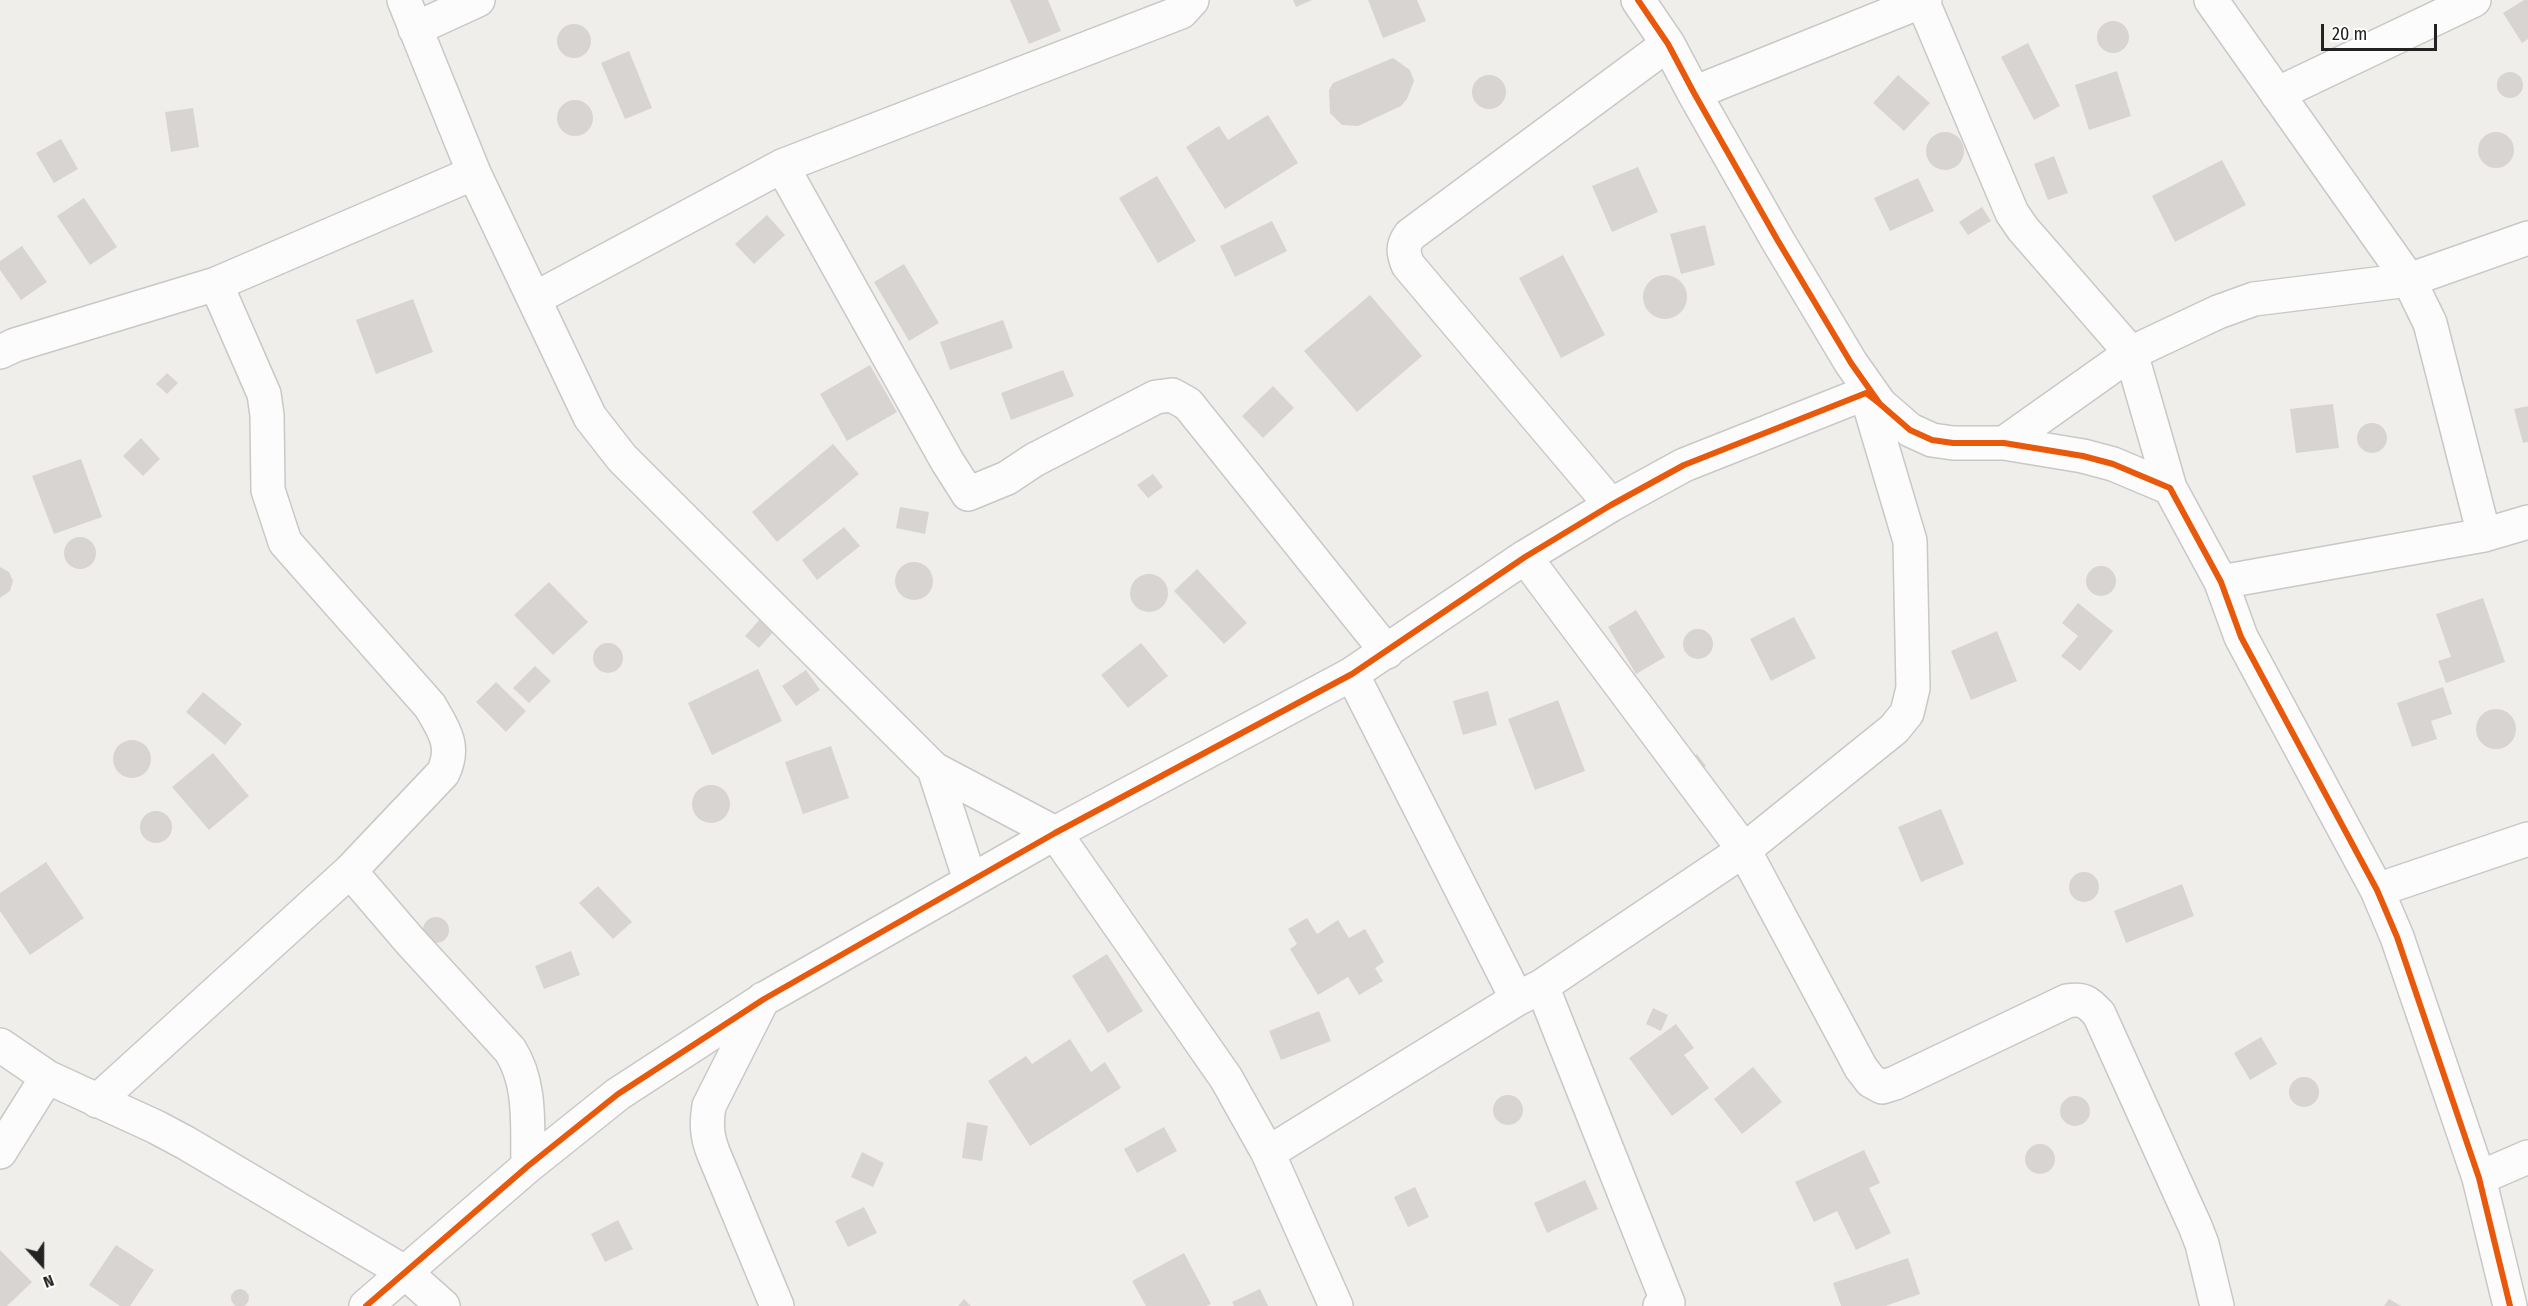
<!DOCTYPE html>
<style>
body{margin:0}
#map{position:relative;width:2528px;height:1306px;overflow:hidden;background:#f0eeeb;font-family:"Fira Sans Condensed",sans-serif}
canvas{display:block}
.north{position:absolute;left:12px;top:1234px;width:60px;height:60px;-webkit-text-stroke:4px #fff;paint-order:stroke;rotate:159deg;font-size:16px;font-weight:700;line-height:24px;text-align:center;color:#222}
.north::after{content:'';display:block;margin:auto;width:21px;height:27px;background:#222;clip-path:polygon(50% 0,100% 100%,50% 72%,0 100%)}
.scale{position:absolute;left:2321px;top:24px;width:116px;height:27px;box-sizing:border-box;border:3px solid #222;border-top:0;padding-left:8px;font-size:18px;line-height:21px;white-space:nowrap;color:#222;-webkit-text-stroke:4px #fff;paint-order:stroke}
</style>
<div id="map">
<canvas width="2528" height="1306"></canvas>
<div class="north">N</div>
<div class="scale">20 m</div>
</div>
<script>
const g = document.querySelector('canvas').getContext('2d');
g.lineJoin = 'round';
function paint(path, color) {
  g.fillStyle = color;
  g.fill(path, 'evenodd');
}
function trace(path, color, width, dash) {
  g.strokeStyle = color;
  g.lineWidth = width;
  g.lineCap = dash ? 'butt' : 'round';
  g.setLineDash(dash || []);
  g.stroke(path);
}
paint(new Path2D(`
 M 1010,0 L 1048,0 L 1061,31 L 1029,44 Z
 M 1293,0 L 1312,0 L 1296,7 Z
 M 1368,0 L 1417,0 L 1426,21 L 1383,38 Z
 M 2524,0 L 2528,0 L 2528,39 L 2522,43 L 2503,13 Z
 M2097 37a16 16 0 1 1 32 0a16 16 0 1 1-32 0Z
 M557 41a17 17 0 1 1 34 0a17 17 0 1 1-34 0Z
 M 2028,43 L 2060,106 L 2034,120 L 2001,57 Z
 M 629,51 L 652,108 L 625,119 L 601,63 Z
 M 1393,58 L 1410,70 L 1414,81 L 1407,99 L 1401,106 L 1358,126 L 1342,125 L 1330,113 L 1329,90 L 1333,83 Z
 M 2117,71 L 2131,116 L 2089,130 L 2075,85 Z
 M2497 85a13 13 0 1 1 26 0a13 13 0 1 1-26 0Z
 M 1898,75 L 1930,103 L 1904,131 L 1873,103 Z
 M1472 92a17 17 0 1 1 34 0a17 17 0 1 1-34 0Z
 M557 118a18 18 0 1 1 36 0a18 18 0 1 1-36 0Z
 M 193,108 L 199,147 L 171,152 L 165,112 Z
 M 1268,115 L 1298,163 L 1225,209 L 1186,147 L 1219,126 L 1228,140 Z
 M1926 151a19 19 0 1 1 38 0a19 19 0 1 1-38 0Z
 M2478 150a18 18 0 1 1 36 0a18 18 0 1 1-36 0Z
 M 61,139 L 78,169 L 54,183 L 36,153 Z
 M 2054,156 L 2068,193 L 2048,200 L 2034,164 Z
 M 2222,160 L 2246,205 L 2175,242 L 2152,196 Z
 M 1638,167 L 1658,212 L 1612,232 L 1592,186 Z
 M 1157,176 L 1196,241 L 1158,263 L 1119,198 Z
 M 1918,178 L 1934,211 L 1890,231 L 1874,198 Z
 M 84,198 L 117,247 L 90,265 L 57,216 Z
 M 1982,207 L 1991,221 L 1968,235 L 1959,222 Z
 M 767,215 L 785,235 L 754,264 L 735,244 Z
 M 1272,221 L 1287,251 L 1235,277 L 1220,246 Z
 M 1705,225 L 1715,265 L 1681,274 L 1670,234 Z
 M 22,246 L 47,282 L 21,300 L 0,270 L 0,261 Z
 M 1563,255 L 1605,335 L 1561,358 L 1519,278 Z
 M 904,264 L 939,323 L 909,341 L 874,282 Z
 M1643 297a22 22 0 1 1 44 0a22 22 0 1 1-44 0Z
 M 1370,295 L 1422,356 L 1357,412 L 1304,351 Z
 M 413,299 L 433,352 L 376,374 L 356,320 Z
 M 1003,320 L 1013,348 L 950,370 L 940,342 Z
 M 870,365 L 897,412 L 847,441 L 820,394 Z
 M 1063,370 L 1074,396 L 1011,420 L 1001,393 Z
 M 167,373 L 178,383 L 167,394 L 156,384 Z
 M 1273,386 L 1294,408 L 1263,438 L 1242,416 Z
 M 2333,404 L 2339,448 L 2296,453 L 2290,409 Z
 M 2528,406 L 2528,442 L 2523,443 L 2514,409 Z
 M2357 438a15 15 0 1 1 30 0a15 15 0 1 1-30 0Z
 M 141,438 L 160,459 L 143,476 L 123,456 Z
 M 833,444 L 859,474 L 777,542 L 752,512 Z
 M 81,459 L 102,517 L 54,534 L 32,476 Z
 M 1153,474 L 1163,487 L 1148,498 L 1137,485 Z
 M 900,507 L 929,512 L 925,534 L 896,528 Z
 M 844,527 L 860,546 L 817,580 L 802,560 Z
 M64 553a16 16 0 1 1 32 0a16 16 0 1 1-32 0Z
 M895 581a19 19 0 1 1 38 0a19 19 0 1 1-38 0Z
 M2086 581a15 15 0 1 1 30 0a15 15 0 1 1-30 0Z
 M 0,567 L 9,572 L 13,581 L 10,591 L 0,598 Z
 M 1197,569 L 1247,623 L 1224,644 L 1174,591 Z
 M1130 593a19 19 0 1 1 38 0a19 19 0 1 1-38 0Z
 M 549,582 L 588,622 L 553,655 L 514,615 Z
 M 2483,598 L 2505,662 L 2446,683 L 2438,661 L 2451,657 L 2436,614 Z
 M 2078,603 L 2113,631 L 2080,671 L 2061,656 L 2078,636 L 2062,623 Z
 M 1636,610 L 1665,657 L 1636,674 L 1608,627 Z
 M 1794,617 L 1816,658 L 1771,681 L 1750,639 Z
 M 761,618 L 775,630 L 759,648 L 745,636 Z
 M1683 644a15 15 0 1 1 30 0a15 15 0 1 1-30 0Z
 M 1997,631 L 2017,681 L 1971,700 L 1951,651 Z
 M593 658a15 15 0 1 1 30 0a15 15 0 1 1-30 0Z
 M 1141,643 L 1168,676 L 1128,708 L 1101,675 Z
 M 535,666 L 551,681 L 529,703 L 513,688 Z
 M 758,669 L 782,721 L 712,755 L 688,703 Z
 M 806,670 L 820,690 L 796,706 L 782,686 Z
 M 496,682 L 526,711 L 506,732 L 476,702 Z
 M 2443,687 L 2452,714 L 2431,721 L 2437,739 L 2412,747 L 2397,703 Z
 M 1488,691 L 1497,725 L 1463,735 L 1453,701 Z
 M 203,692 L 242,724 L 225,745 L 186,712 Z
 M 1558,700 L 1585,771 L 1535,790 L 1508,719 Z
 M2476 729a20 20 0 1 1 40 0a20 20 0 1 1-40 0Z
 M113 759a19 19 0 1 1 38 0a19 19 0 1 1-38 0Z
 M 831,746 L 849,798 L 803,814 L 785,762 Z
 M 213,753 L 249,796 L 209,830 L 172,787 Z
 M 1697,754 L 1706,766 L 1696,773 L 1686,762 Z
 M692 804a19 19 0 1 1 38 0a19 19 0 1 1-38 0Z
 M 1941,809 L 1964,864 L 1921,882 L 1898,827 Z
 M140 827a16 16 0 1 1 32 0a16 16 0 1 1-32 0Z
 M 46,862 L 84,918 L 30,955 L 0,911 L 0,893 Z
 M2069 887a15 15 0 1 1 30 0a15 15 0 1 1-30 0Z
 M 2182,884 L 2194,916 L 2126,943 L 2114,911 Z
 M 598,886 L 632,922 L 613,939 L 579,903 Z
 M423 930a13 13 0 1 1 26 0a13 13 0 1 1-26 0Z
 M 1307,918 L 1317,934 L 1338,920 L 1349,938 L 1365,929 L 1384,962 L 1375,968 L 1383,981 L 1359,995 L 1348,977 L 1318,995 L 1290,949 L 1297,944 L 1288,929 Z
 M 571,951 L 580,975 L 544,989 L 535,966 Z
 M 1107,954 L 1143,1011 L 1108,1033 L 1072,976 Z
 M 1653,1008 L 1668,1015 L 1661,1031 L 1646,1024 Z
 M 1319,1011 L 1331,1041 L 1281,1060 L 1269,1031 Z
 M 1676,1024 L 1694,1048 L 1684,1055 L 1709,1088 L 1672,1116 L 1629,1058 Z
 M 2261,1037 L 2277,1064 L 2250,1080 L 2234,1053 Z
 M 1070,1039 L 1091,1072 L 1105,1062 L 1121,1088 L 1030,1146 L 988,1081 L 1026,1056 L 1032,1064 Z
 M 1753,1067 L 1782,1102 L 1742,1134 L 1714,1099 Z
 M2289 1092a15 15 0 1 1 30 0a15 15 0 1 1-30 0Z
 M1493 1110a15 15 0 1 1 30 0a15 15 0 1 1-30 0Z
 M2060 1111a15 15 0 1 1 30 0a15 15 0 1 1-30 0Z
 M 967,1122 L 988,1126 L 982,1161 L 962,1158 Z
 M 1164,1127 L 1177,1151 L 1137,1173 L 1124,1149 Z
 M2025 1159a15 15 0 1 1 30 0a15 15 0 1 1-30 0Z
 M 1864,1150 L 1880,1183 L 1869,1188 L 1891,1233 L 1856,1250 L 1837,1211 L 1814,1222 L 1795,1182 Z
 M 862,1152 L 884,1163 L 873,1187 L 851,1177 Z
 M 1585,1180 L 1598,1209 L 1547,1233 L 1534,1203 Z
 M 1415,1187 L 1429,1217 L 1408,1227 L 1394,1197 Z
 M 864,1207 L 877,1233 L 848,1247 L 835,1221 Z
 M 618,1220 L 633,1249 L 605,1262 L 591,1234 Z
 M 116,1245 L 154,1270 L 130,1306 L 120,1306 L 89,1285 Z
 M 0,1250 L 32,1282 L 7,1306 L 0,1306 Z
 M 1184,1253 L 1211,1304 L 1206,1306 L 1146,1306 L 1132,1281 Z
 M 1908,1258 L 1920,1294 L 1885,1306 L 1841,1306 L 1833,1283 Z
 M 1260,1289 L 1268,1306 L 1234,1306 L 1232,1302 Z
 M231 1298a9 9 0 1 1 18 0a9 9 0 1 1-18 0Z
 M 964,1299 L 971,1306 L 958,1306 Z
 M 2389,1299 L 2401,1306 L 2384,1306 Z`), '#d7d4d2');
const minor = new Path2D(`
 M 404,0 L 474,173 L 590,417 L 622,458 L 934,769 L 1055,833 L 1226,1078 L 1268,1153 L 1336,1306
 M 1638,0 L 1668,44 L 1694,93 L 1778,241 L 1851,363 L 1880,404 L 1910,430 L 1932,440 L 1953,443 L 2004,443 L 2083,456 L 2113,464 L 2170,488 L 2221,582 L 2241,637 L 2377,890 L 2397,937 L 2479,1178 L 2510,1306
 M 1922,0 L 2012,213 L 2023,229 L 2131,353 L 2170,488
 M 2211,0 L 2409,280 L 2430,323 L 2484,535
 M 415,29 L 478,0
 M 1694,93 L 1925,0
 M 2277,94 L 2474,0
 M 782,166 L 947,461 L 968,494 L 1007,478 L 1034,460 L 1156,397 L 1172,395 L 1188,404 L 1387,652
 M 216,284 L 264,394 L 267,415 L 268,490 L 285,542 L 430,706 C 444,730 456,746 443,773 L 350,871 L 410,941 L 510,1050 C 532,1084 527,1127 528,1166
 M 534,299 L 782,166 L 1181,12 L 1192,0
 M 0,352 L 15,345 L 216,284 L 474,173
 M 2004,443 L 2131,353 L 2218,312 L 2254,299 L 2409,280 L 2528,238
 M 1611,505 L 1408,265 C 1403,253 1402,246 1410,235 L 1668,44
 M 1525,557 L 1744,850 L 1861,1068 L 1871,1081 L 1882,1087 L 1895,1083 L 2067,1001 C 2083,998 2088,1002 2099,1014 L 2195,1226 L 2202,1244 L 2217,1306
 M 2221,582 L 2484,535 L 2528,522
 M 1352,674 L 1517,999
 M 934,769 L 970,880
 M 2377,890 L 2528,839
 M 1542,986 L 1668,1303 L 1660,1306
 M 763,999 L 709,1106 C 706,1124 707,1136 713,1152 L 777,1306
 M 0,1045 L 47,1077 L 156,1127 L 186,1143 L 406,1273 L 443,1306
 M 97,1101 L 350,871
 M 0,1152 L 47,1077
 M 1268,1153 L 1517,999 L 1542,986 L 1744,850 L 1894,729 L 1907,713 L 1913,688 L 1910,541 L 1866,393
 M 2479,1178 L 2528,1157
 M 366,1306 L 528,1166 L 618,1094 L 764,999 L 1055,833 L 1352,674 L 1525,557 L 1611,505 L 1684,465 L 1866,393 L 1880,404`);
trace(minor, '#c9c8c7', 36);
trace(minor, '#fdfcfc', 33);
trace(new Path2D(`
 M 1638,0 L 1668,44 L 1694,93 L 1778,241 L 1851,363 L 1880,404 L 1910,430 L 1932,440 L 1953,443 L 2004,443 L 2083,456 L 2113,464 L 2170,488 L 2221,582 L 2241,637 L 2377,890 L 2397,937 L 2479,1178 L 2510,1306
 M 366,1306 L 528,1166 L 618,1094 L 764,999 L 1055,833 L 1352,674 L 1525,557 L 1611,505 L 1684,465 L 1866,393 L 1880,404`), '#e8590c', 6);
</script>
